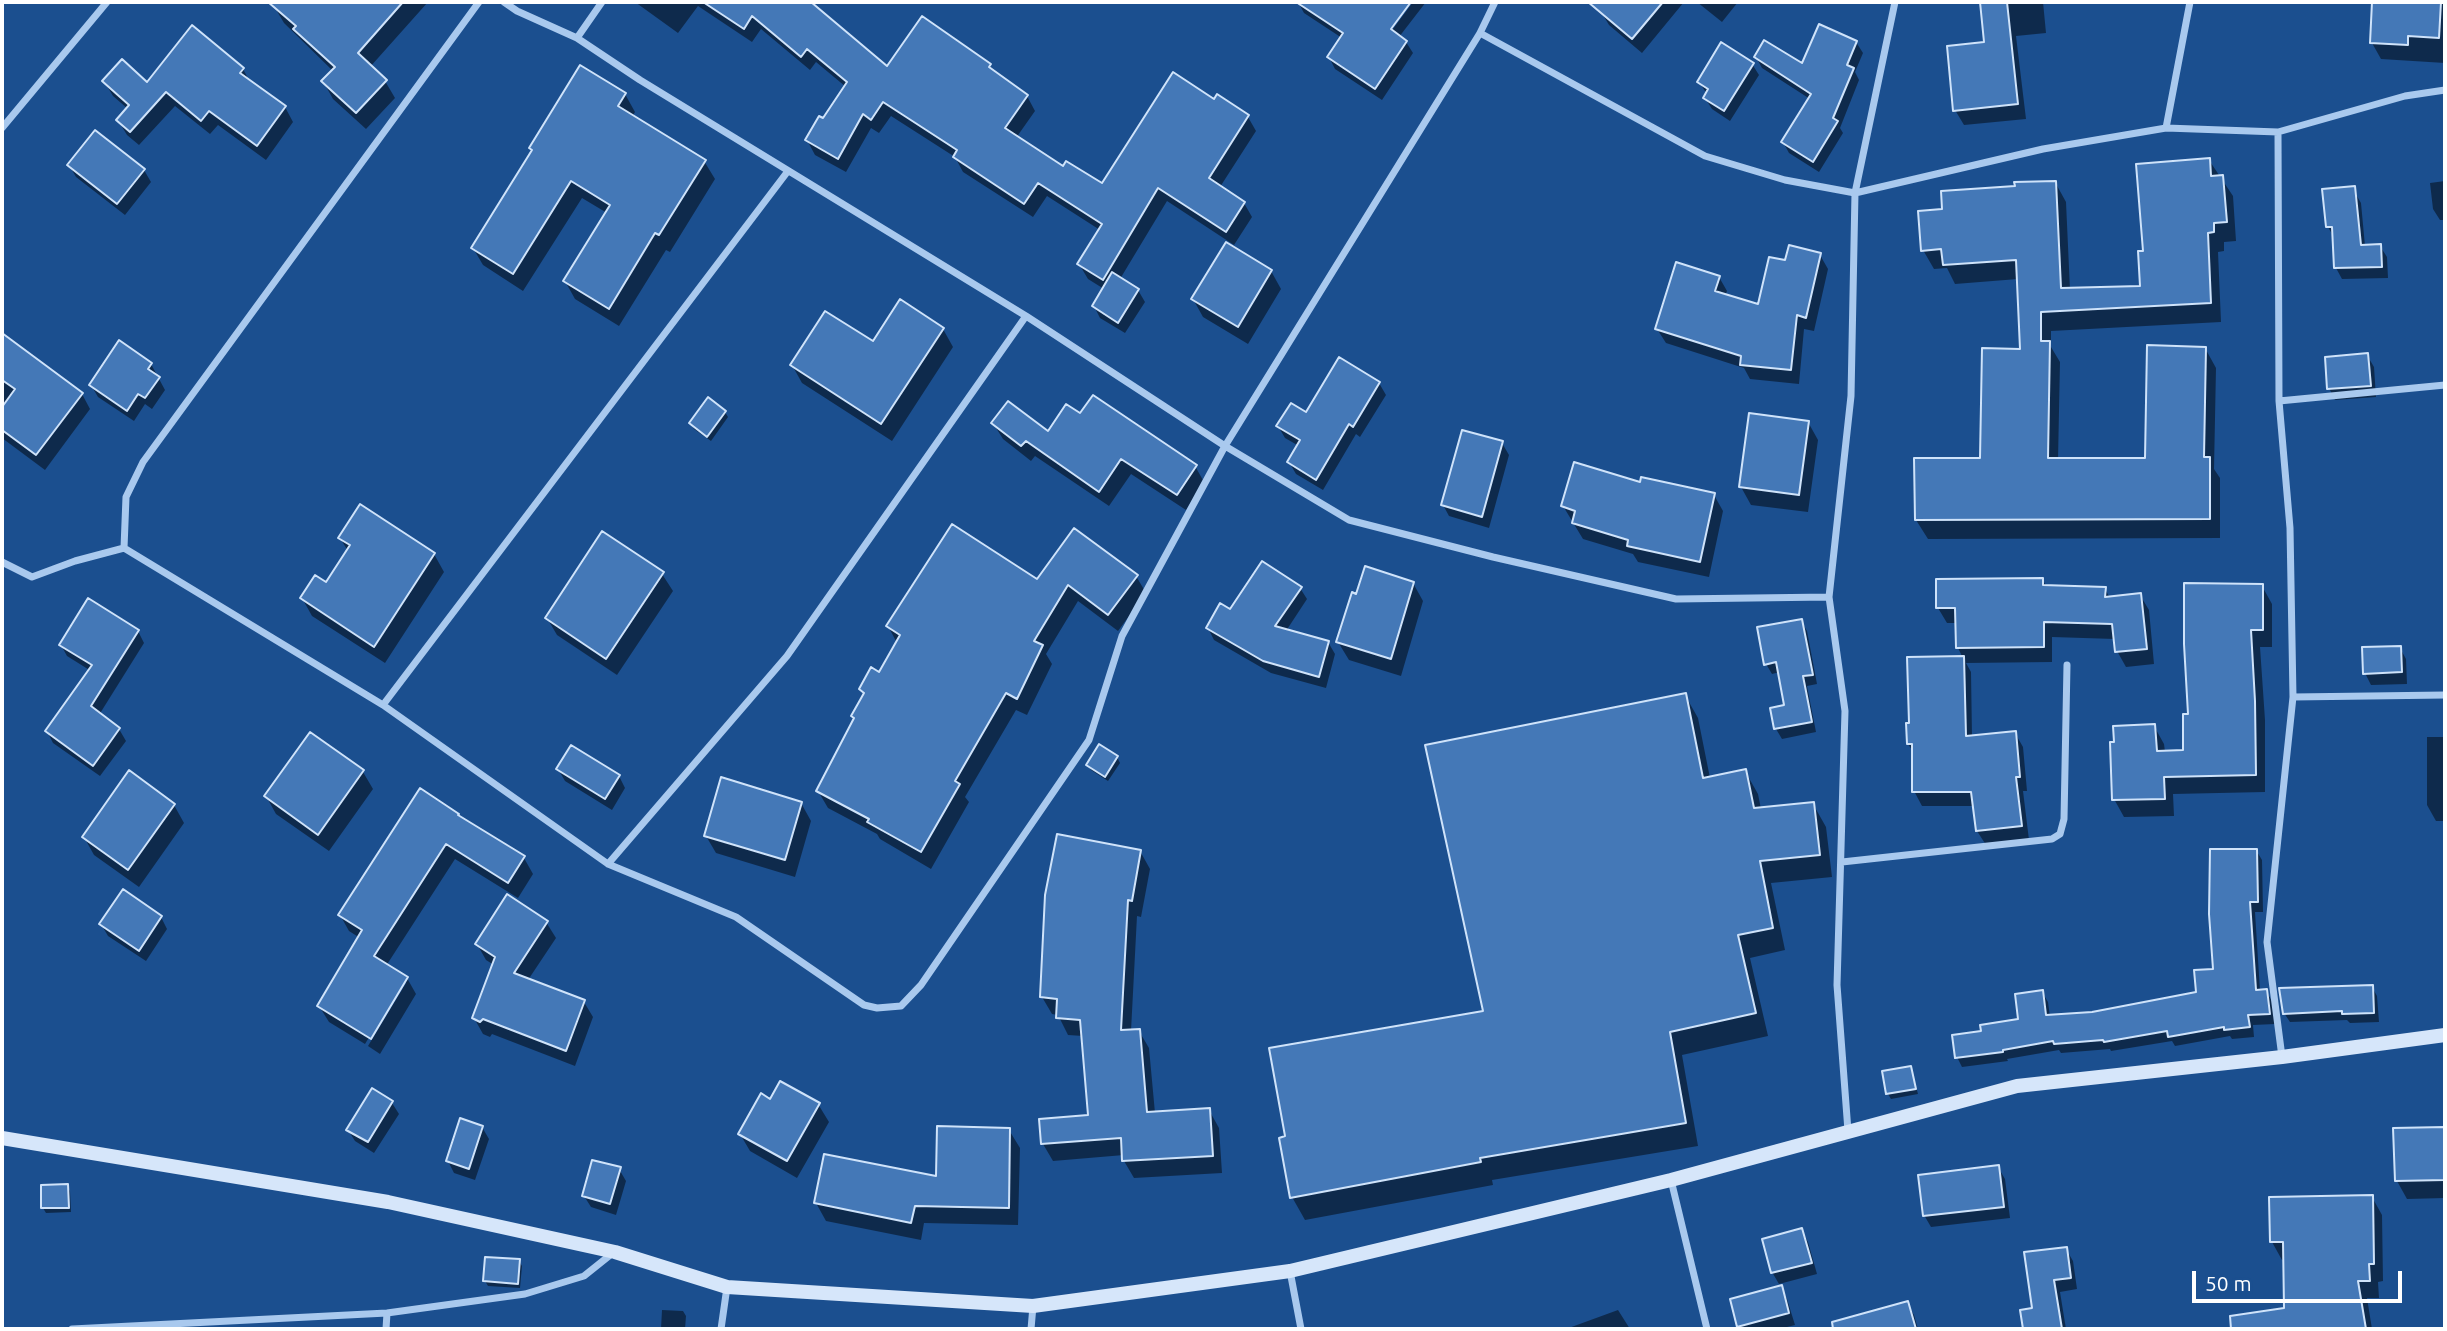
<!DOCTYPE html>
<style>
body{margin:0}
#map{position:relative;width:2447px;height:1331px;overflow:hidden;background:#1b4f8f;font-family:Ubuntu,sans-serif}
canvas{display:block}
.frame{position:absolute;inset:0;border:4px solid #fff;pointer-events:none}
.scale{position:absolute;left:2192px;top:1271px;width:210px;height:32px;box-sizing:border-box;border:4px solid #fff;border-top:0;padding-left:9px;font-size:21px;line-height:24px;white-space:nowrap;color:#fff;-webkit-text-stroke:5px #1b4f8f;paint-order:stroke}
</style>
<div id="map">
<canvas width="2447" height="1331"></canvas>
<div class="frame"></div>
<div class="scale">50 m</div>
</div>
<script>
const g = document.querySelector('canvas').getContext('2d');
g.lineJoin = 'round';
function paint(path, color) {
  g.fillStyle = color;
  g.fill(path, 'evenodd');
}
function trace(path, color, width, dash) {
  g.strokeStyle = color;
  g.lineWidth = width;
  g.lineCap = dash ? 'butt' : 'round';
  g.setLineDash(dash || []);
  g.stroke(path);
}
paint(new Path2D(`
 M 278,2 L 428,2 L 370,67 L 385,81 L 395,98 L 366,129 L 333,99 L 323,81 L 333,71 L 284,23 L 274,6 Z
 M 635,2 L 808,2 L 887,68 L 990,66 L 994,73 L 1027,96 L 1035,111 L 1016,138 L 1063,168 L 1103,186 L 1214,101 L 1218,97 L 1248,117 L 1256,131 L 1220,187 L 1244,203 L 1252,217 L 1234,245 L 1167,201 L 1120,279 L 1138,290 L 1145,302 L 1125,333 L 1100,318 L 1094,306 L 1104,289 L 1088,279 L 1079,264 L 1100,230 L 1047,196 L 1033,217 L 963,172 L 955,157 L 891,116 L 879,133 L 871,128 L 846,172 L 815,155 L 807,140 L 846,87 L 816,62 L 810,70 L 761,29 L 752,42 L 698,6 L 678,33 Z
 M 1298,2 L 1409,2 L 1384,35 L 1387,37 L 1413,2 L 1426,2 L 1399,37 L 1406,42 L 1413,53 L 1382,100 L 1335,69 L 1329,57 L 1342,38 L 1304,13 Z
 M 1607,2 L 1684,2 L 1642,53 L 1609,25 L 1600,10 Z
 M 1697,2 L 1738,2 L 1722,22 Z
 M 1982,2 L 2043,2 L 2046,33 L 2016,36 L 2026,119 L 1964,125 L 1955,110 L 1986,44 Z
 M 2373,2 L 2445,2 L 2445,63 L 2381,59 L 2372,43 Z
 M 1856,42 L 1863,53 L 1855,72 L 1859,80 L 1840,128 L 1843,133 L 1819,172 L 1789,153 L 1783,142 L 1810,99 L 1762,68 L 1756,57 L 1802,65 Z
 M 1752,64 L 1759,75 L 1730,121 L 1712,109 L 1705,98 L 1707,94 L 1699,82 Z
 M 243,69 L 250,82 L 285,107 L 293,122 L 266,160 L 218,125 L 210,134 L 175,106 L 139,145 L 127,135 L 118,120 L 128,109 L 113,96 L 104,81 L 147,84 Z
 M 625,94 L 635,112 L 632,117 L 704,161 L 715,179 L 670,252 L 666,250 L 619,326 L 575,299 L 565,281 L 607,213 L 582,198 L 523,291 L 483,265 L 473,248 Z
 M 2209,160 L 2233,196 L 2236,241 L 2224,242 L 2224,251 L 2218,252 L 2221,322 L 2051,331 L 2051,347 L 2060,362 L 2058,460 L 2147,459 L 2205,348 L 2216,368 L 2214,469 L 2220,478 L 2220,538 L 1928,539 L 1916,520 L 1982,460 L 2022,351 L 2018,279 L 1955,284 L 1947,268 L 1934,269 L 1923,250 L 1944,211 L 2055,182 L 2066,202 L 2070,290 L 2142,288 L 2145,253 Z
 M 69,165 L 144,170 L 151,182 L 125,215 L 76,177 Z
 M 2445,181 L 2445,220 L 2440,220 L 2433,209 L 2430,183 Z
 M 2354,191 L 2361,203 L 2365,246 L 2380,246 L 2387,257 L 2388,278 L 2342,279 L 2336,268 L 2335,239 L 2328,227 Z
 M 1820,255 L 1828,269 L 1814,331 L 1804,329 L 1799,384 L 1750,379 L 1744,368 L 1666,343 L 1657,329 L 1719,277 L 1727,291 L 1725,296 L 1760,307 L 1786,262 Z
 M 1271,271 L 1281,289 L 1248,344 L 1203,317 L 1193,299 Z
 M 943,329 L 953,347 L 892,441 L 802,383 L 792,365 L 873,344 Z
 M 2,336 L 82,394 L 90,409 L 45,470 L 2,438 Z
 M 2367,355 L 2374,367 L 2376,397 L 2335,400 L 2329,388 Z
 M 1340,359 L 1379,383 L 1386,395 L 1360,437 L 1356,434 L 1323,490 L 1296,474 L 1289,462 L 1299,446 L 1285,438 L 1278,426 L 1306,414 Z
 M 151,364 L 165,390 L 152,409 L 145,404 L 134,421 L 98,397 L 91,385 Z
 M 725,412 L 728,417 L 711,441 L 694,429 L 691,423 Z
 M 1081,416 L 1195,466 L 1204,482 L 1186,510 L 1131,474 L 1109,506 L 1035,456 L 1031,461 L 1003,439 L 993,423 L 1048,434 Z
 M 1808,422 L 1818,440 L 1808,512 L 1751,505 L 1741,487 Z
 M 1502,443 L 1509,455 L 1489,528 L 1449,516 L 1443,505 Z
 M 1642,484 L 1714,495 L 1723,511 L 1709,577 L 1638,562 L 1633,554 L 1583,539 L 1563,506 Z
 M 340,538 L 434,554 L 444,572 L 385,663 L 312,616 L 302,598 L 326,584 L 348,551 Z
 M 662,574 L 673,591 L 617,675 L 557,635 L 547,618 Z
 M 1136,576 L 1146,593 L 1118,631 L 1078,601 L 1046,654 L 1052,664 L 1027,715 L 1016,710 L 965,797 L 969,802 L 931,869 L 880,839 L 877,834 L 828,808 L 818,791 L 855,720 L 853,716 L 865,696 L 861,689 L 879,674 L 897,643 L 888,626 L 1037,581 Z
 M 2042,579 L 2047,587 L 2105,589 L 2110,598 L 2140,595 L 2149,610 L 2154,664 L 2126,667 L 2117,651 L 2115,639 L 2052,637 L 2052,662 L 1966,663 L 1971,672 L 1972,737 L 2015,733 L 2023,747 L 2027,791 L 2023,791 L 2029,840 L 1986,845 L 1977,831 L 1975,806 L 1922,806 L 1914,791 L 1914,753 L 1908,744 L 1963,658 L 1958,648 L 1957,623 L 1947,623 L 1938,608 Z
 M 1413,583 L 1423,601 L 1401,676 L 1349,660 L 1338,642 Z
 M 2262,586 L 2272,604 L 2272,647 L 2260,647 L 2265,720 L 2265,792 L 2173,794 L 2174,816 L 2124,817 L 2114,799 L 2154,726 L 2164,744 L 2165,752 L 2185,751 L 2190,716 Z
 M 1300,588 L 1307,599 L 1286,631 L 1328,642 L 1335,654 L 1326,688 L 1271,673 L 1214,640 L 1208,628 L 1231,612 Z
 M 1801,621 L 1807,631 L 1817,684 L 1807,686 L 1816,732 L 1782,739 L 1776,729 L 1772,710 L 1787,706 L 1780,672 L 1772,674 L 1766,664 Z
 M 138,631 L 144,643 L 99,715 L 119,729 L 126,741 L 100,776 L 53,743 L 47,731 L 91,671 L 67,656 L 61,645 Z
 M 2400,648 L 2406,659 L 2407,684 L 2371,685 L 2365,673 Z
 M 1685,695 L 1698,718 L 1710,778 L 1745,771 L 1758,794 L 1761,809 L 1813,804 L 1826,827 L 1832,877 L 1771,883 L 1785,950 L 1750,958 L 1768,1036 L 1682,1055 L 1698,1146 L 1492,1180 L 1493,1185 L 1305,1220 L 1292,1197 L 1485,1013 Z
 M 2427,737 L 2445,737 L 2445,821 L 2436,821 L 2427,805 Z
 M 1117,757 L 1120,763 L 1108,781 L 1091,770 L 1088,765 Z
 M 558,769 L 619,776 L 625,788 L 612,810 L 565,781 Z
 M 363,772 L 373,789 L 329,851 L 276,814 L 266,796 Z
 M 801,803 L 811,821 L 795,877 L 716,853 L 706,836 Z
 M 174,805 L 184,823 L 139,887 L 94,855 L 84,837 Z
 M 458,815 L 524,858 L 533,874 L 518,898 L 455,859 L 386,966 L 407,978 L 416,994 L 380,1054 L 368,1046 L 406,983 L 402,983 L 365,1044 L 329,1022 L 319,1006 L 360,938 L 349,931 L 340,915 Z
 M 2256,850 L 2262,860 L 2263,912 L 2255,912 L 2260,991 L 2266,991 L 2272,1001 L 2275,1024 L 2253,1025 L 2254,1037 L 2232,1039 L 2230,1036 L 2175,1046 L 2172,1041 L 2111,1051 L 2110,1049 L 2061,1053 L 2059,1050 L 2007,1059 L 2008,1061 L 1962,1067 L 1957,1057 L 1983,1032 L 2020,1021 L 2042,992 L 2048,1002 L 2050,1017 L 2092,1013 L 2198,993 L 2215,971 Z
 M 1140,851 L 1150,869 L 1141,917 L 1137,916 L 1131,1031 L 1139,1031 L 1149,1048 L 1155,1113 L 1209,1110 L 1219,1128 L 1222,1173 L 1134,1178 L 1124,1161 L 1124,1155 L 1053,1161 L 1043,1144 L 1090,1117 L 1083,1036 L 1068,1035 L 1058,1015 L 1052,1014 L 1042,997 Z
 M 161,917 L 167,929 L 146,961 L 108,936 L 101,924 Z
 M 546,922 L 556,938 L 528,980 L 584,1002 L 593,1017 L 575,1066 L 492,1034 L 490,1037 L 483,1034 L 474,1018 L 494,965 L 486,960 L 477,944 Z
 M 2372,987 L 2377,996 L 2379,1022 L 2350,1023 L 2347,1020 L 2290,1022 L 2284,1013 Z
 M 1911,1068 L 1918,1094 L 1891,1099 L 1888,1094 Z
 M 392,1103 L 399,1114 L 374,1153 L 355,1141 L 348,1130 Z
 M 818,1104 L 829,1122 L 797,1178 L 750,1151 L 740,1134 Z
 M 482,1127 L 489,1139 L 475,1180 L 454,1173 L 448,1161 Z
 M 2445,1129 L 2445,1198 L 2407,1199 L 2397,1181 L 2395,1130 Z
 M 1009,1130 L 1020,1148 L 1018,1225 L 924,1223 L 921,1240 L 826,1221 L 816,1203 L 938,1178 Z
 M 1998,1167 L 2005,1179 L 2010,1218 L 1931,1227 L 1924,1215 Z
 M 619,1169 L 626,1181 L 616,1215 L 591,1207 L 584,1196 Z
 M 67,1186 L 70,1191 L 71,1212 L 46,1213 L 43,1208 Z
 M 2372,1197 L 2382,1215 L 2383,1281 L 2378,1282 L 2379,1298 L 2367,1298 L 2372,1329 L 2265,1329 L 2263,1313 L 2286,1310 L 2285,1260 L 2282,1260 L 2272,1242 Z
 M 1802,1230 L 1808,1242 L 1817,1274 L 1779,1284 L 1772,1272 Z
 M 2066,1249 L 2073,1261 L 2077,1289 L 2060,1292 L 2066,1329 L 2025,1329 L 2022,1311 L 2034,1310 Z
 M 519,1261 L 522,1266 L 520,1288 L 488,1286 L 485,1281 Z
 M 1781,1287 L 1787,1299 L 1795,1325 L 1779,1329 L 1741,1329 L 1739,1326 Z
 M 1907,1303 L 1914,1315 L 1918,1329 L 1866,1329 L 1862,1316 Z
 M 662,1310 L 683,1311 L 686,1316 L 685,1329 L 661,1329 Z
 M 1618,1310 L 1630,1329 L 1566,1329 Z`), '#0007');
const building = new Path2D(`
 M 268,2 L 403,2 L 358,53 L 387,80 L 356,113 L 321,81 L 335,67 L 293,29 L 296,26 Z
 M 703,2 L 811,2 L 887,66 L 922,16 L 991,64 L 989,67 L 1028,95 L 1005,128 L 1063,166 L 1066,161 L 1102,183 L 1173,72 L 1214,99 L 1217,94 L 1249,115 L 1209,178 L 1245,202 L 1226,232 L 1158,188 L 1103,280 L 1077,264 L 1102,224 L 1038,183 L 1024,204 L 953,157 L 957,150 L 883,102 L 871,120 L 863,114 L 838,159 L 805,140 L 819,116 L 823,118 L 847,82 L 807,49 L 801,57 L 752,16 L 744,29 Z
 M 1296,2 L 1411,2 L 1391,29 L 1407,41 L 1375,89 L 1327,57 L 1343,33 Z
 M 1588,2 L 1663,2 L 1632,39 Z
 M 1980,2 L 2007,2 L 2018,104 L 1953,111 L 1947,46 L 1984,42 Z
 M 2372,2 L 2441,2 L 2439,38 L 2408,36 L 2408,45 L 2370,43 Z
 M 1819,24 L 1857,41 L 1847,65 L 1854,68 L 1833,118 L 1838,121 L 1813,162 L 1781,142 L 1811,94 L 1754,57 L 1764,40 L 1802,63 Z
 M 192,25 L 244,68 L 240,73 L 286,106 L 257,146 L 209,111 L 201,121 L 166,92 L 130,132 L 116,120 L 129,105 L 102,81 L 122,59 L 147,82 Z
 M 1721,42 L 1754,63 L 1724,111 L 1703,98 L 1708,89 L 1697,82 Z
 M 580,65 L 626,93 L 618,106 L 706,160 L 659,235 L 655,233 L 609,309 L 563,281 L 610,205 L 571,181 L 513,274 L 471,248 L 532,150 L 529,148 Z
 M 95,130 L 145,169 L 117,204 L 67,165 Z
 M 2210,158 L 2211,176 L 2223,175 L 2227,222 L 2214,223 L 2214,232 L 2208,233 L 2211,303 L 2041,312 L 2041,341 L 2050,341 L 2048,458 L 2145,458 L 2147,345 L 2206,347 L 2204,457 L 2210,457 L 2210,519 L 1915,520 L 1914,458 L 1980,458 L 1982,348 L 2020,349 L 2016,260 L 1943,265 L 1941,249 L 1921,251 L 1918,211 L 1942,209 L 1941,191 L 2015,186 L 2014,182 L 2056,181 L 2061,288 L 2140,286 L 2138,251 L 2143,251 L 2136,164 Z
 M 2355,186 L 2361,245 L 2381,244 L 2382,267 L 2334,268 L 2332,227 L 2326,227 L 2322,189 Z
 M 1226,242 L 1272,270 L 1238,327 L 1191,299 Z
 M 1789,245 L 1821,253 L 1806,318 L 1797,315 L 1791,370 L 1740,365 L 1741,356 L 1655,329 L 1676,262 L 1720,276 L 1715,291 L 1758,304 L 1769,257 L 1785,260 Z
 M 1112,272 L 1139,289 L 1118,323 L 1092,306 Z
 M 900,299 L 944,328 L 881,424 L 790,365 L 825,311 L 873,341 Z
 M 2,333 L 83,393 L 36,455 L 2,430 L 2,407 L 15,389 L 2,380 Z
 M 119,340 L 152,363 L 148,369 L 160,377 L 145,398 L 138,394 L 127,411 L 89,385 Z
 M 2368,353 L 2371,386 L 2327,389 L 2325,357 Z
 M 1339,357 L 1380,382 L 1353,427 L 1349,424 L 1316,480 L 1287,462 L 1300,440 L 1276,426 L 1291,403 L 1306,412 Z
 M 1093,395 L 1197,465 L 1177,495 L 1121,459 L 1099,492 L 1026,441 L 1021,446 L 991,423 L 1008,401 L 1048,431 L 1066,404 L 1080,413 Z
 M 708,397 L 726,411 L 707,437 L 689,423 Z
 M 1749,413 L 1809,421 L 1799,495 L 1739,487 Z
 M 1462,430 L 1503,441 L 1482,517 L 1441,505 Z
 M 1574,462 L 1640,482 L 1641,477 L 1715,493 L 1700,562 L 1627,546 L 1628,540 L 1572,523 L 1575,511 L 1561,506 Z
 M 360,504 L 435,553 L 374,647 L 300,598 L 315,575 L 326,582 L 350,545 L 338,538 Z
 M 952,524 L 1037,579 L 1074,528 L 1138,575 L 1108,615 L 1068,585 L 1034,641 L 1043,645 L 1017,699 L 1006,693 L 955,781 L 960,784 L 921,852 L 867,822 L 869,819 L 816,791 L 854,718 L 851,716 L 864,693 L 859,689 L 871,667 L 879,672 L 900,635 L 886,626 Z
 M 602,531 L 664,572 L 606,659 L 545,618 Z
 M 1262,561 L 1302,587 L 1275,626 L 1329,641 L 1319,677 L 1263,661 L 1206,628 L 1220,603 L 1230,609 Z
 M 1365,566 L 1414,582 L 1391,659 L 1336,642 L 1352,592 L 1356,594 Z
 M 2043,578 L 2043,585 L 2106,587 L 2105,597 L 2141,593 L 2147,649 L 2115,652 L 2112,624 L 2044,622 L 2044,647 L 1956,648 L 1955,608 L 1936,608 L 1936,579 Z
 M 2184,583 L 2263,584 L 2263,630 L 2251,630 L 2255,701 L 2256,775 L 2164,777 L 2165,799 L 2112,800 L 2110,742 L 2114,742 L 2113,726 L 2155,724 L 2157,751 L 2183,750 L 2183,714 L 2188,714 L 2184,644 Z
 M 88,598 L 139,630 L 91,706 L 120,728 L 93,766 L 45,731 L 92,665 L 59,645 Z
 M 1802,619 L 1813,675 L 1803,676 L 1812,722 L 1774,729 L 1770,708 L 1784,705 L 1776,662 L 1764,665 L 1757,627 Z
 M 2401,646 L 2402,672 L 2363,674 L 2362,647 Z
 M 1964,656 L 1966,736 L 2016,731 L 2020,777 L 2016,777 L 2022,826 L 1976,831 L 1971,792 L 1912,792 L 1912,744 L 1907,744 L 1906,723 L 1909,723 L 1907,657 Z
 M 1686,693 L 1703,778 L 1746,769 L 1754,808 L 1814,802 L 1820,855 L 1760,861 L 1773,928 L 1738,935 L 1756,1013 L 1670,1032 L 1686,1123 L 1480,1158 L 1481,1162 L 1290,1198 L 1279,1138 L 1285,1136 L 1269,1048 L 1483,1011 L 1425,745 Z
 M 310,732 L 364,770 L 318,835 L 264,796 Z
 M 1099,744 L 1118,756 L 1105,777 L 1086,765 Z
 M 571,745 L 620,775 L 605,799 L 556,769 Z
 M 129,770 L 175,804 L 128,870 L 82,837 Z
 M 721,777 L 802,802 L 785,860 L 704,836 Z
 M 420,788 L 459,814 L 458,815 L 525,856 L 508,883 L 446,844 L 374,956 L 408,977 L 371,1039 L 317,1006 L 362,930 L 338,915 Z
 M 1057,834 L 1141,850 L 1132,901 L 1128,900 L 1121,1030 L 1140,1029 L 1147,1112 L 1210,1108 L 1213,1156 L 1122,1161 L 1121,1138 L 1041,1144 L 1039,1119 L 1088,1115 L 1080,1020 L 1056,1018 L 1057,999 L 1040,997 L 1045,895 Z
 M 2210,849 L 2257,849 L 2258,902 L 2250,902 L 2256,990 L 2267,989 L 2270,1014 L 2248,1015 L 2250,1027 L 2224,1030 L 2224,1027 L 2168,1037 L 2167,1031 L 2104,1042 L 2103,1040 L 2054,1044 L 2053,1041 L 2003,1050 L 2003,1052 L 1955,1058 L 1952,1035 L 1981,1031 L 1980,1025 L 2018,1019 L 2015,994 L 2043,990 L 2046,1015 L 2092,1012 L 2196,992 L 2194,970 L 2213,969 L 2209,914 Z
 M 123,889 L 162,916 L 139,951 L 99,924 Z
 M 507,894 L 548,921 L 514,973 L 585,1000 L 566,1051 L 483,1019 L 480,1022 L 472,1018 L 495,957 L 475,944 Z
 M 2373,985 L 2374,1013 L 2342,1014 L 2342,1011 L 2283,1014 L 2279,988 Z
 M 1911,1066 L 1916,1089 L 1886,1094 L 1882,1071 Z
 M 780,1081 L 820,1103 L 787,1161 L 738,1134 L 761,1093 L 770,1099 Z
 M 372,1088 L 393,1101 L 368,1142 L 346,1130 Z
 M 460,1118 L 483,1126 L 469,1169 L 446,1161 Z
 M 937,1126 L 1010,1128 L 1009,1208 L 915,1206 L 911,1223 L 814,1203 L 824,1154 L 936,1176 Z
 M 2445,1127 L 2445,1180 L 2395,1181 L 2393,1128 Z
 M 592,1160 L 621,1167 L 610,1204 L 582,1196 Z
 M 1999,1165 L 2004,1207 L 1923,1216 L 1918,1175 Z
 M 68,1184 L 69,1208 L 41,1208 L 41,1185 Z
 M 2373,1195 L 2374,1264 L 2369,1264 L 2370,1281 L 2358,1281 L 2366,1329 L 2231,1329 L 2230,1316 L 2284,1308 L 2283,1242 L 2270,1242 L 2269,1197 Z
 M 1802,1228 L 1812,1263 L 1771,1273 L 1762,1239 Z
 M 2067,1247 L 2071,1278 L 2054,1280 L 2062,1329 L 2023,1329 L 2020,1310 L 2032,1308 L 2024,1252 Z
 M 485,1257 L 520,1259 L 518,1284 L 483,1281 Z
 M 1782,1285 L 1789,1313 L 1737,1327 L 1730,1299 Z
 M 1908,1301 L 1916,1329 L 1833,1329 L 1832,1322 Z`);
paint(building, '#4478b7');
trace(building, '#cfe3fa', 2);
trace(new Path2D(`
 M 479,2 L 143,462 L 126,497 L 124,548 L 383,705 L 608,864 L 736,917 L 864,1005 L 877,1008 L 901,1006 L 921,985 L 1089,740 L 1122,636 L 1225,446 L 1480,33 L 1495,2
 M 504,2 L 517,11 L 577,38 L 640,80 L 1026,316 L 1225,446 L 1349,520 L 1493,557 L 1676,599 L 1829,597
 M 1480,33 L 1705,156 L 1785,180 L 1855,193 L 2043,149 L 2166,128 L 2278,132 L 2405,96 L 2445,90
 M 577,38 L 602,2
 M 2,128 L 107,2
 M 2166,128 L 2190,2
 M 2278,132 L 2279,401 L 2290,528 L 2293,697 L 2267,942 L 2282,1057
 M 2279,401 L 2445,385
 M 2,562 L 32,577 L 75,561 L 124,548
 M 2293,697 L 2445,695
 M 383,705 L 788,171
 M 1842,862 L 2052,839 L 2060,834 L 2064,819 L 2067,665
 M 608,864 L 787,656 L 1026,316
 M 1848,1131 L 1837,985 L 1845,711 L 1829,597 L 1851,396 L 1855,193 L 1895,2
 M 1671,1180 L 1707,1329
 M 1290,1271 L 1301,1329
 M 72,1329 L 387,1313 L 525,1294 L 584,1276 L 614,1252
 M 386,1329 L 387,1313
 M 721,1329 L 727,1287
 M 1031,1329 L 1033,1306`), '#a9c9ee', 7);
trace(new Path2D(`
 M 2,1138 L 388,1202 L 615,1252 L 727,1287 L 1033,1306 L 1290,1271 L 1671,1180 L 2017,1086 L 2282,1057 L 2445,1035`), '#d6e6fa', 14);
</script>
